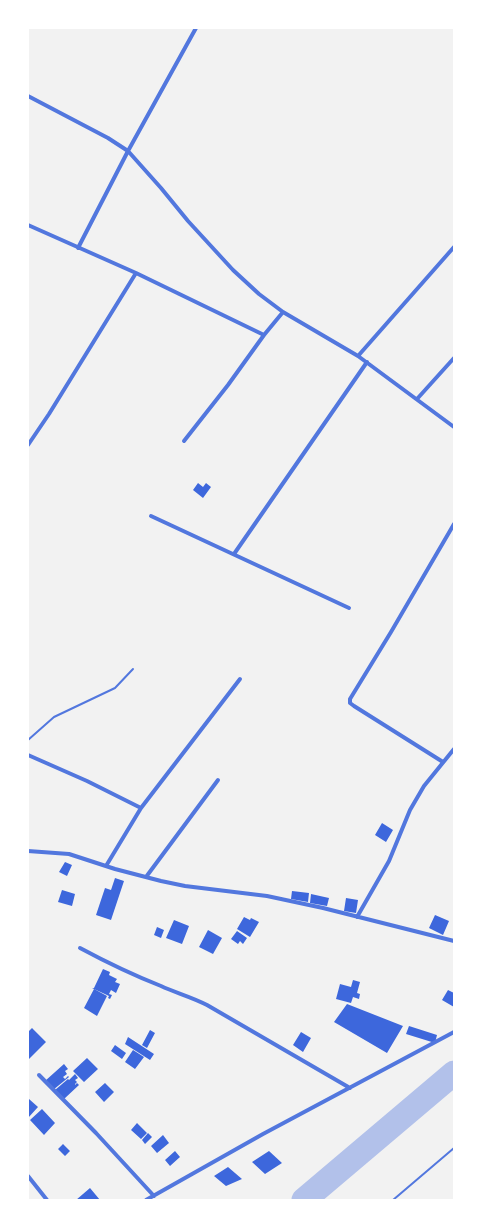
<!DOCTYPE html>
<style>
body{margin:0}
#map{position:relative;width:482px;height:1228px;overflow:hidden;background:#f2f2f2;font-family:"Asap Condensed",sans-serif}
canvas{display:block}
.frame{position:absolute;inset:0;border:29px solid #fff;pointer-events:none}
</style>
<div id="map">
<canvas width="482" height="1228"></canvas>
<div class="frame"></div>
</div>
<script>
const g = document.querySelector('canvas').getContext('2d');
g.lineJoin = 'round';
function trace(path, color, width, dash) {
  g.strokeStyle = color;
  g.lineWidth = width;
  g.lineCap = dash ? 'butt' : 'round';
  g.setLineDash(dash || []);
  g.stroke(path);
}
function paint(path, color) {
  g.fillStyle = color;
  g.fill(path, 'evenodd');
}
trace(new Path2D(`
 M 304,1200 L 454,1073`), '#b2c1ea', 25);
paint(new Path2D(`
 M 198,483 L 203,487 L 206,483 L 211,487 L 203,498 L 193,490 Z
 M 382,823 L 393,830 L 386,842 L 375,835 Z
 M 65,862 L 72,865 L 67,876 L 59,872 Z
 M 115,878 L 124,881 L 111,920 L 96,915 L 105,888 L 111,890 Z
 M 62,890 L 75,894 L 72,906 L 58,902 Z
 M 292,891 L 309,893 L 308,902 L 291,899 Z
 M 311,894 L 329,898 L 327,906 L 310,903 Z
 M 346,898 L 358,900 L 356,913 L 344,911 Z
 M 435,915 L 449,921 L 443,935 L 429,928 Z
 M 244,917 L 250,920 L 251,918 L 259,922 L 250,937 L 237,929 Z
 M 174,920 L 189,926 L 182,944 L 166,938 Z
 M 157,927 L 164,930 L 161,938 L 154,935 Z
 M 208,930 L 222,938 L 213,954 L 199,947 Z
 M 237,931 L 247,938 L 243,944 L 240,941 L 238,944 L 231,939 Z
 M 103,969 L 110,972 L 109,975 L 117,979 L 115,982 L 120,984 L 116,993 L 111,990 L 109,994 L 112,995 L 110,999 L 108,998 L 109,996 L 92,988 L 94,988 Z
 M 353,980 L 360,982 L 357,993 L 360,994 L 359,999 L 353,997 L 351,1003 L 336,999 L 340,984 L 351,987 Z
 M 94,989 L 107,996 L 97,1016 L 84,1008 Z
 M 448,990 L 454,993 L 454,1007 L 442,1000 Z
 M 347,1004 L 403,1026 L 387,1053 L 334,1022 Z
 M 409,1026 L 437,1035 L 435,1043 L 406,1034 Z
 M 32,1028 L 46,1042 L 28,1060 L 28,1032 Z
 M 150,1030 L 155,1033 L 147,1048 L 142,1045 Z
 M 301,1032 L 311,1038 L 303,1052 L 293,1045 Z
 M 128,1037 L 154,1054 L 150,1060 L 125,1044 Z
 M 115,1045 L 126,1053 L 122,1059 L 111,1051 Z
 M 133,1050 L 144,1057 L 135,1069 L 125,1062 Z
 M 87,1058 L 98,1069 L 84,1082 L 73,1071 Z
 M 64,1064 L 68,1069 L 65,1071 L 67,1074 L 63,1077 L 65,1079 L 68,1076 L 69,1077 L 53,1090 L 45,1081 Z
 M 75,1074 L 78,1078 L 75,1080 L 77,1082 L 75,1084 L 75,1085 L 77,1083 L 79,1085 L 64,1099 L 55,1090 L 68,1079 L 69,1080 Z
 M 105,1083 L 114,1092 L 104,1102 L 95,1092 Z
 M 29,1099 L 38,1107 L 28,1118 L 28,1100 Z
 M 42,1109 L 55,1123 L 44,1135 L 30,1120 Z
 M 137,1123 L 147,1133 L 141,1139 L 131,1130 Z
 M 148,1133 L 152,1137 L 145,1144 L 142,1140 Z
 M 163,1135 L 169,1143 L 157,1153 L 151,1146 Z
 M 63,1144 L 70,1151 L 65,1156 L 58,1149 Z
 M 175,1151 L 180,1157 L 170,1166 L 165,1160 Z
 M 269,1151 L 282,1163 L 265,1174 L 252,1162 Z
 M 228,1167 L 242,1179 L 226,1186 L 214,1176 Z
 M 90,1188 L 100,1200 L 76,1200 Z`), '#3d67dc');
trace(new Path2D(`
 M 28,740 L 54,717 L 115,688 L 133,669
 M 393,1200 L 454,1148`), '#5277de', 2);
trace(new Path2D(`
 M 28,96 L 108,138 L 128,151 L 161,188 L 188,221 L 233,270 L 259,294 L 283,312 L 358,356 L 454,427
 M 28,225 L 136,273 L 264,335 L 283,312
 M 78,248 L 128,151 L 196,28
 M 358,356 L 454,247
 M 417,399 L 454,358
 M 184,441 L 228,385 L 264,335
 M 28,445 L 49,414 L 136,273
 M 151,516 L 349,608
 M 234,554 L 367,362
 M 28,755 L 87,781 L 141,808 L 106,866
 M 443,762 L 354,706 L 350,703 L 350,699 L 391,632 L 454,524
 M 141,808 L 240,679
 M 28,851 L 69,854 L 115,869 L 161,881 L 185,886 L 267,896 L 323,908 L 454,941
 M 146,877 L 218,780
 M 357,917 L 389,861 L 410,810 L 424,786 L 454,749
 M 80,948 C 106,962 133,975 161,986 C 176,993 192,997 207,1005 L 350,1088
 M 39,1075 L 96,1133 L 154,1196
 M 28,1176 L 47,1200
 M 146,1200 L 263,1134 L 454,1032`), '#5277de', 4);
</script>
